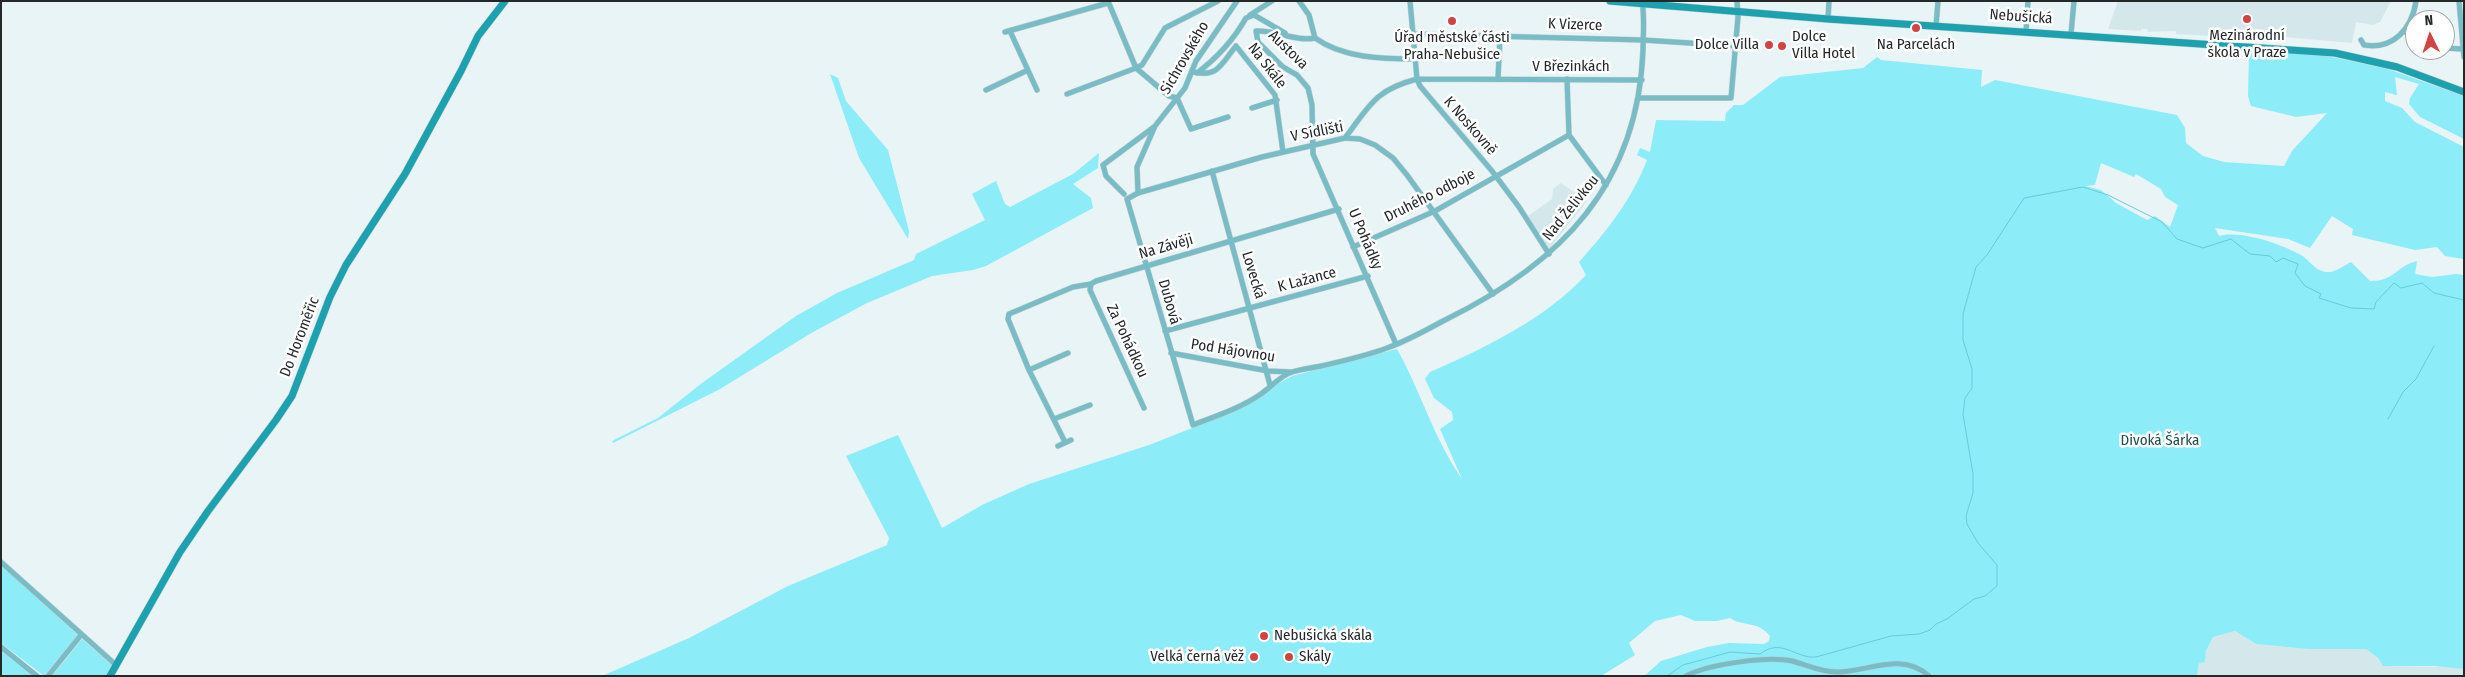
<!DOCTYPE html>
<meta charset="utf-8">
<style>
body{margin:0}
#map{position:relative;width:2465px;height:677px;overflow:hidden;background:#e9f4f6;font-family:"Fira Sans Condensed",sans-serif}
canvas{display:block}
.frame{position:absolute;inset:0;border:2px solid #242829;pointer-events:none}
.north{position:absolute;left:2405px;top:10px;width:50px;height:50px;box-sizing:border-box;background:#fff;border:1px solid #a7a9a9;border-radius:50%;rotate:356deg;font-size:14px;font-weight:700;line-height:20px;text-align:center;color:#242829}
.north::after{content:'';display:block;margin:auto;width:18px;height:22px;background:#d24441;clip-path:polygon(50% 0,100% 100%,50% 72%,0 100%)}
</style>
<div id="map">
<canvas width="2465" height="677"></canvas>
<div class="frame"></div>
<div class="north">N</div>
</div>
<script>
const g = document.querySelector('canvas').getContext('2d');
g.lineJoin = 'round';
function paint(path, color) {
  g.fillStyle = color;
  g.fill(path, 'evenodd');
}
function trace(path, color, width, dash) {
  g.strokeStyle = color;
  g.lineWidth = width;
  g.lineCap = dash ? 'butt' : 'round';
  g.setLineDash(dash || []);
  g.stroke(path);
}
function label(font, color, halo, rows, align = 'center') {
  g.font = font + ' "Fira Sans Condensed",sans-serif';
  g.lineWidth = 5;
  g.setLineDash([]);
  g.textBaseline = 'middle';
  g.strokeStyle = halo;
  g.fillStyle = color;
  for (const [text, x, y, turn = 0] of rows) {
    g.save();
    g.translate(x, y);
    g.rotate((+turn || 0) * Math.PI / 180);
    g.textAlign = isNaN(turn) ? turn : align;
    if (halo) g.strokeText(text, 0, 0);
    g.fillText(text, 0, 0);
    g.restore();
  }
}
paint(new Path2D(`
 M 2118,1 L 2391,1 L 2380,22 L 2373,25 L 2356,22 L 2352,43 L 2273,36 L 2270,38 L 2217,36 L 2213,33 L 2211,36 L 2176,34 L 2176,31 L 2148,32 L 2147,29 L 2141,29 L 2141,31 L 2108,29 Z
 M 1561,183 L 1587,201 L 1549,249 L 1528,216 L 1552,199 L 1553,189 Z
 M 2235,631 L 2256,644 L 2307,649 L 2366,649 L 2378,658 L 2383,666 L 2451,667 L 2464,669 L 2464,676 L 2197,676 L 2199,663 L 2205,662 L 2206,652 L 2213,637 Z`), '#d4e8eb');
paint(new Path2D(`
 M 2273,52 L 2327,56 L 2385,68 L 2464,96 L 2464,139 L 2420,117 L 2409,104 L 2410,98 L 2419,84 L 2395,77 L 2397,95 L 2385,92 L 2385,101 L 2402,108 L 2415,122 L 2464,147 L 2464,259 L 2445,256 L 2437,247 L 2415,250 L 2352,235 L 2353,229 L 2332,216 L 2310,248 L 2288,239 L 2215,228 L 2219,236 C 2241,230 2281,244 2301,255 C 2312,262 2316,273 2330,272 C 2337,271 2345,265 2351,262 L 2370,281 C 2396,281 2394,267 2417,261 L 2415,274 L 2432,277 L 2456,274 L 2464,275 L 2464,669 L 2435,666 L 2383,666 L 2378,658 L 2366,649 L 2307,649 L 2256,644 L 2235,631 L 2213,637 L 2206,651 L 2205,662 L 2199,663 L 2197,676 L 1644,676 L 1661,661 L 1707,647 L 1729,643 L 1764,644 L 1769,641 L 1770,636 C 1757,620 1743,627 1730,618 L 1717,621 L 1695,621 L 1681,615 L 1655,621 L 1629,643 L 1635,655 L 1601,676 L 602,676 L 689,638 L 788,586 L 887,545 L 889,538 L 846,456 L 898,435 L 942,528 L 982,505 L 1029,484 L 1149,445 L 1215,419 L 1292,376 L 1397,349 C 1421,392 1434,439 1462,479 L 1440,429 L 1453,420 L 1452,412 L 1434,398 L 1425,379 L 1430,372 C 1485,348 1545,319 1586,275 L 1579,262 C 1607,231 1632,199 1647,160 L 1637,155 L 1640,148 L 1650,152 L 1656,120 L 1725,121 L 1726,113 L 1734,105 L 1743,105 L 1780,77 L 1863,68 L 1877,57 L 1881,60 L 1982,70 L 1981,87 L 1995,80 L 2177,115 L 2185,128 L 2186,143 L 2203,156 L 2224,162 L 2284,166 L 2292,151 L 2327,113 L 2296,117 L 2251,106 L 2248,96 L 2249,53 ZM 2101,163 L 2134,177 L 2136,174 L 2161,189 L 2165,197 L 2178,205 L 2170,227 L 2155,216 L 2147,220 L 2116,203 L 2101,190 L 2085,186 L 2095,185 Z
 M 830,74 L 838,78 L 846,101 L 888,150 L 909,231 L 908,239 L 859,158 Z
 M 1099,153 L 1098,168 L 1073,184 L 1091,198 L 1093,208 L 986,266 L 973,270 L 932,276 L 867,303 L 813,332 L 720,389 L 613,443 L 612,441 L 658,418 L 702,383 L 796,316 L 837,293 L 914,260 L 916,254 L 985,220 L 972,194 L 996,181 L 1005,204 L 1010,207 L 1073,174 Z
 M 1,565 L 78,635 L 44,676 L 1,643 Z
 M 82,639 L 113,666 L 107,676 L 52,676 Z
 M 1,651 L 33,676 L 1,676 Z`), '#8cecf8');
trace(new Path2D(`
 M 2388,419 L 2403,392 L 2416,379 L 2434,346
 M 1667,676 L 1683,665 L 1730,652 L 1760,654 C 1782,637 1795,659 1816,657 L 1891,636 L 1919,634 L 1930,630 L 1936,624 L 1947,619 L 1974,599 L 1985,596 L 1997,586 L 1997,565 L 1978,543 L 1967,524 L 1966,516 L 1973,493 L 1973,474 L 1963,414 L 1965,398 L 1972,388 L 1972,369 L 1963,340 L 1963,314 L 1976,267 L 1987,255 L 2024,198 L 2083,187 L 2108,195 L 2162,222 L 2177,239 L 2203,248 L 2231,239 L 2250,254 L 2270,256 L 2276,262 L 2283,258 L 2298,264 L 2295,273 L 2305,286 L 2321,294 L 2319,298 L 2351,308 L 2374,309 L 2376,302 L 2394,283 L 2401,288 L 2422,283 L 2434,293 L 2464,300`), '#67ccd8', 1);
const street = new Path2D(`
 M 1108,1 L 1136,68 L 1169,96 L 1177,98 L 1191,129 L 1228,117
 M 1299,1 L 1309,15 L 1315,38 C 1343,58 1382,59 1415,59
 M 1410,1 L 1417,79 L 1420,86 L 1492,171 L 1519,207 L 1549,254
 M 2459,1 L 2464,57
 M 1250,15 L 1272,1
 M 1828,19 L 1829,1
 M 1936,26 L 1938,1
 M 1010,31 L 1037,90
 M 2404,31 L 2415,38
 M 1005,32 L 1108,3
 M 2026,32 L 2028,1
 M 1412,34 L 1643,40 L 1736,46
 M 2071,34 L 2074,1
 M 1315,38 C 1296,42 1277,30 1256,31 L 1258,42 L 1283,67 L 1297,75 L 1308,88 L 1312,105 L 1313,154 L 1396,344
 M 2361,40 L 2364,45 C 2393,50 2412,29 2416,1
 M 2445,48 L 2462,49
 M 1193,72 C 1218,78 1221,64 1236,46 L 1275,95 L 1283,152
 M 1197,73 C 1217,58 1234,39 1246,18 L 1254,15 L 1285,33
 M 1498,79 L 1500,35
 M 1567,79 L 1569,135 L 1606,185
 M 986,90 L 1028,70
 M 1067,94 L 1136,68 L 1142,65 L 1165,28 L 1218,1
 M 1639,98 L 1731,98 L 1738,17 L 1737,1
 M 1252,108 L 1277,100
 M 1345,138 C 1370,105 1375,90 1417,79 L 1642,80
 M 1212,171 L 1270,385
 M 1138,193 L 1137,167 L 1155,126 L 1185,88 L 1196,61 L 1237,1
 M 1124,194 L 1106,176 L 1103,165 L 1154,127
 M 1353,247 L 1435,211 L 1569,135
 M 1091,284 L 1090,290 L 1144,408
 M 1493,294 L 1407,175 L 1393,158 L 1375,145 L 1360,139 L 1345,138 L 1262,157 L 1138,193 L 1127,199 L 1193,425 C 1216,416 1241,408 1261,394 C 1271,387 1280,376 1292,372 C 1301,369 1312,368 1321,366 C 1343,361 1366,356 1387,348 C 1407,341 1426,330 1445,320 C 1561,263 1638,185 1643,50 C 1643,34 1645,17 1642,1
 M 1165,331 L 1368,276
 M 1171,353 L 1268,371 L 1291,372
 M 1029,370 L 1068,353
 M 1054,419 L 1090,405
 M 1065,442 L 1029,370 L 1008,319 L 1009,314 L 1073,287 L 1091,284 L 1096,281 L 1339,209
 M 1058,446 L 1071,440
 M 1,562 L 116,665
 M 1,647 L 37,676
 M 48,676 L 81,635
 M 1686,676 C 1708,664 1768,656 1792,661 C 1807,665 1820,672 1837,672 C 1868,672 1901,651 1929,676`);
const secondary = new Path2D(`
 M 1610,1 L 1828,19 L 2335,53 L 2397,67 L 2464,92
 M 110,676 L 180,552 L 208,511 L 276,420 L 292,396 L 330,297 L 346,265 L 405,174 L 461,71 L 478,36 L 505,1`);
trace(street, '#c6cfd1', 6);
trace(secondary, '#c6cfd1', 8);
trace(street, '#78bdc5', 5);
trace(secondary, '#1ca1ae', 7);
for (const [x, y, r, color] of [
 [2247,19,5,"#d24441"],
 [1452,21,5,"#d24441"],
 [1916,28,5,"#d24441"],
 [1769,45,5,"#d24441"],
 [1782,46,5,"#d24441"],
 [1264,636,5,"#d24441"],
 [1254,657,5,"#d24441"],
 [1289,657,5,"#d24441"]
]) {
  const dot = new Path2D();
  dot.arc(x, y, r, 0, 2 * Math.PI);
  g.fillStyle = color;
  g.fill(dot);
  trace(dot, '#fff', 2);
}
label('15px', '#242829', '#fff', [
 ["Nebušická",2021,17,4],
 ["K Vizerce",1575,25,2],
 ["Austova",1288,50,44],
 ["Sichrovského",1185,58,-60],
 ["Na Skále",1267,66,52],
 ["V Březinkách",1571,67],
 ["K Noskovně",1470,126,49],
 ["V Sídlišti",1317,132,-11],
 ["Druhého odboje",1430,196,-27],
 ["Nad Želivkou",1571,208,-51],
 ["U Pohádky",1365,239,67],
 ["Na Závěji",1166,247,-16],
 ["Lovecká",1253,275,73],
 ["K Lažance",1307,280,-15],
 ["Dubová",1169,302,74],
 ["Do Horoměřic",300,337,-69],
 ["Za Pohádkou",1127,341,65],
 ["Pod Hájovnou",1233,351,9]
]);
label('15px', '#242829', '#fff', [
 ["Mezinárodní",2247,36],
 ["škola v Praze",2247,53],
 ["Dolce",1792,37,"left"],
 ["Villa Hotel",1792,54,"left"],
 ["Úřad městské části",1452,38],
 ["Praha-Nebušice",1452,55],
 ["Dolce Villa",1759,45,"right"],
 ["Na Parcelách",1916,45],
 ["Nebušická skála",1274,636,"left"],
 ["Velká černá věž",1244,657,"right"],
 ["Skály",1299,657,"left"]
]);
label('15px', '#204e53', '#fff', [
 ["Divoká Šárka",2160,441]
]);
</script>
